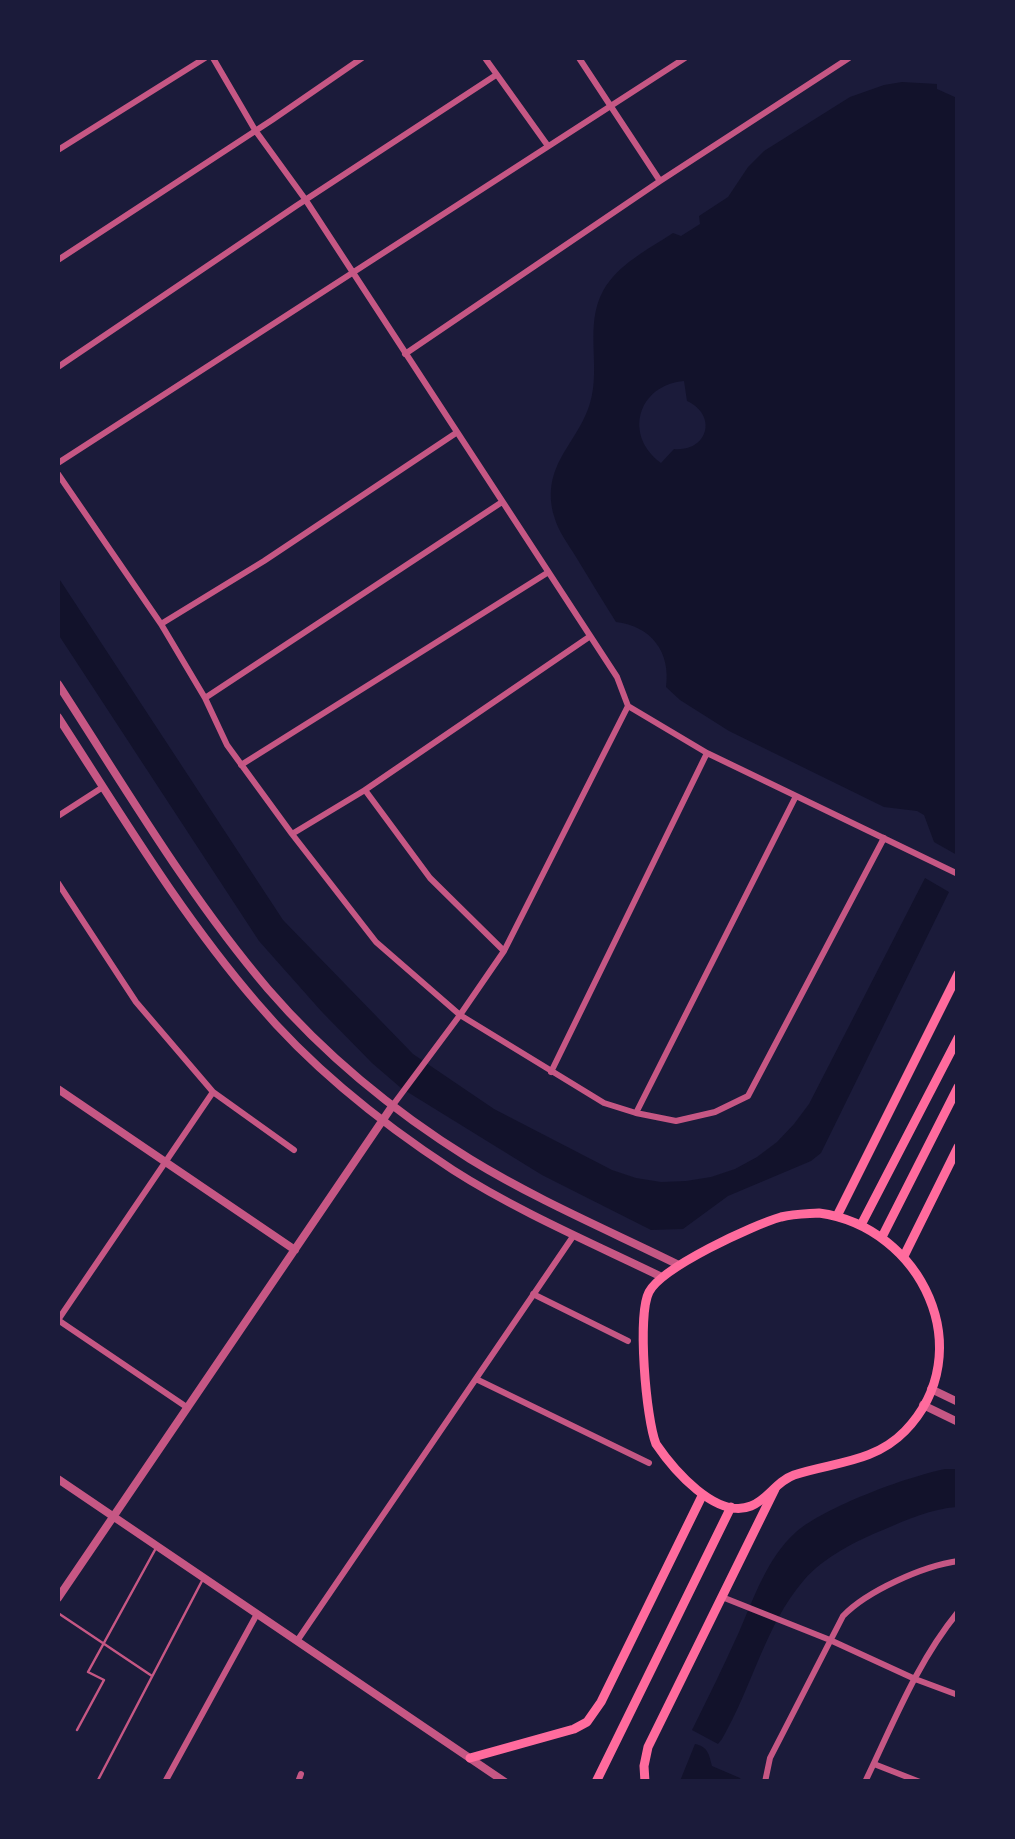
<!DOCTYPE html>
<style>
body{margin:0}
#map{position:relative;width:1015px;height:1839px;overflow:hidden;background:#1b1b3a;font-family:"Nunito Sans",sans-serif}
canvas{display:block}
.frame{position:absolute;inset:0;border:60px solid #1b1b3a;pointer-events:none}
</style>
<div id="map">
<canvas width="1015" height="1839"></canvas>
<div class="frame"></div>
</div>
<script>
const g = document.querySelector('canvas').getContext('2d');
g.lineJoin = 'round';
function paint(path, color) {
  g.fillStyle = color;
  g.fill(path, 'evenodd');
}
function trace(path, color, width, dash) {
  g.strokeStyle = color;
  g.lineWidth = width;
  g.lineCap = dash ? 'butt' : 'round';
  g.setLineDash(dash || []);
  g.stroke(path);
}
paint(new Path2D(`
 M 902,82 L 937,84 L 937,89 L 957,98 L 957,855 L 934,842 L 924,815 L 917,811 L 884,807 L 729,731 L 680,700 L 666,687 C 671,652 651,626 616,622 C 602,600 589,578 576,557 C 568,544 558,531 554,516 C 540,465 578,444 590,403 C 601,366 584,326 603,291 C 618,264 649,249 673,233 L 681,236 L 700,224 L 699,216 L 728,197 L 748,167 L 764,151 L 850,97 L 884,85 ZM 684,381 L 687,401 C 718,415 708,452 674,449 L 661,463 C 623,435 638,385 684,381 Z
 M 58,577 L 283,920 L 413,1054 L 494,1109 L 612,1170 L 636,1178 L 661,1182 L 686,1181 L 711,1177 L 735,1169 L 757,1157 L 777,1142 L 794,1124 L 809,1104 L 925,878 L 949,892 L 821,1153 L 811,1161 L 728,1196 L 683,1229 L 651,1230 L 542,1175 L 401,1088 L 372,1063 L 322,1012 L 259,941 L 58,634 Z
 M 945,1469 L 957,1469 L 957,1507 C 931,1509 908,1519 883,1530 C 856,1541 824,1557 804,1580 C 765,1625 752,1688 722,1739 L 718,1744 L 692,1730 C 708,1698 724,1665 739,1632 C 754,1598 767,1558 796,1532 C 825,1507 906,1477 945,1469 Z
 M 695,1744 C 708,1747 709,1754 712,1766 L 740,1778 L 742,1781 L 680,1781 Z`), '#12122b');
trace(new Path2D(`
 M 58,1613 L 152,1676
 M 77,1730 L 104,1680 L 88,1672 L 156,1548
 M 97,1782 L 203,1579`), '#c65784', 2.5);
trace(new Path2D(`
 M 213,58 L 255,130 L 305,199 L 617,677 L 628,706 L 707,753 L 958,874
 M 485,58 L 548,146
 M 579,58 L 660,181
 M 58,150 L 205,58
 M 58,260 L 272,120 L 362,58
 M 405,354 L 660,181 L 849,58
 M 58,367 L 296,206 L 496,75
 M 58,463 L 685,58
 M 58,474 L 161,624 L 205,698 L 227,745 L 292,834 L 376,942 L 460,1015 L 604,1103 L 636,1113 L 676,1121 L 715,1112 L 748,1096 L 884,838
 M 161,624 L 264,561 L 456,433
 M 205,698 L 502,502
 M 241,765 L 547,573
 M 365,790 L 430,878 L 504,951
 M 58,816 L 103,787
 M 292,834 L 365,790 L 589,637
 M 58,883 L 136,1002 L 213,1092
 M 551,1072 L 707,753
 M 393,1105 L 460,1015 L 504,951 L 628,706
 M 636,1113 L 796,796
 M 533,1294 L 628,1341
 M 58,1320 L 213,1092 L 294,1150
 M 58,1320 L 188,1408
 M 476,1379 L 649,1463
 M 722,1597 L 830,1640 L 915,1679 L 958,1695
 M 297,1641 L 574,1235
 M 874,1764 L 920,1782
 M 165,1782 L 257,1614
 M 298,1782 L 301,1774
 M 765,1782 L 770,1758 L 843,1616 C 867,1591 923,1566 958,1561
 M 865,1782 C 893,1724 917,1662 958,1612`), '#c65784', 6);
trace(new Path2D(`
 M 58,684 C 125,787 188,895 268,989 C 325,1055 396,1113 470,1159 C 537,1200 610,1231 679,1265
 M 58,717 C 121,814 181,915 257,1003 C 312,1068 381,1123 453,1170 C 517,1211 594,1244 662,1277
 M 58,1089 L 295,1250
 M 931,1389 L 958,1402
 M 923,1405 L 958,1422
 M 58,1479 L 505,1782
 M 58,1598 L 393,1105`), '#c65784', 8);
trace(new Path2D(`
 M 837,1216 L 958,974
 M 904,1256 L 958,1147
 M 470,1758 L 574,1729 L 587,1722 L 601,1702 L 702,1496
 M 645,1782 L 644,1766 L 648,1747 L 775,1489`), '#ff6b9d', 9);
trace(new Path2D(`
 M 819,1213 C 922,1227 981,1352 905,1431 C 874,1463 833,1462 794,1475 C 775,1482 769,1499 751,1506 C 716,1520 673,1469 656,1444 C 646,1419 637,1315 649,1292 C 662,1267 753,1225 781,1217 C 794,1214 806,1214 819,1213 Z
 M 861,1225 L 958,1038
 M 882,1237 L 958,1087
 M 596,1782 L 731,1507`), '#ff6b9d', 9);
</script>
